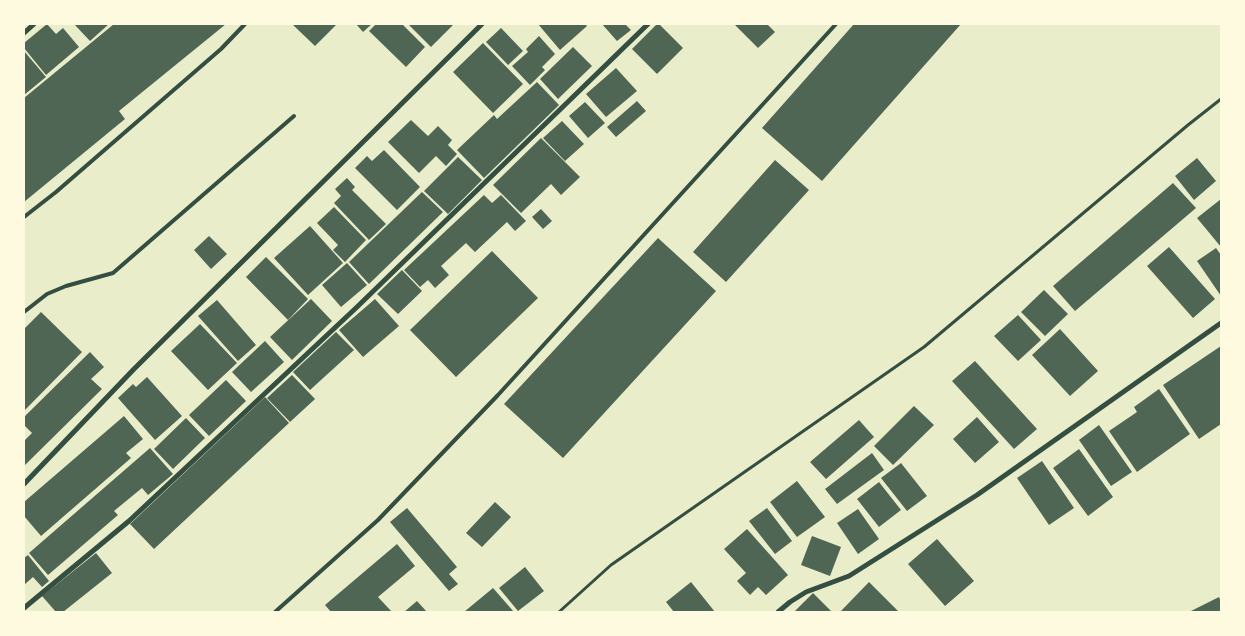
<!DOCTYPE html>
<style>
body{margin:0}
#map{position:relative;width:1245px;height:636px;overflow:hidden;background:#e9edc9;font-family:Signika,sans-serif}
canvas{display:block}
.frame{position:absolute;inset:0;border:25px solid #fefae0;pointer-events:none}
</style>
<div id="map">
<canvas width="1245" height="636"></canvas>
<div class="frame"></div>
</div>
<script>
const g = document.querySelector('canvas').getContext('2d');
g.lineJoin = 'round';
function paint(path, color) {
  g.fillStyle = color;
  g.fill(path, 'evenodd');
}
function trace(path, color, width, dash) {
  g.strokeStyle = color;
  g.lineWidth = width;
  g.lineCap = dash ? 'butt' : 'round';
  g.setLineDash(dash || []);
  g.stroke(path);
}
paint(new Path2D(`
 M 47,24 L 56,34 L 63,28 L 79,47 L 46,75 L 24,48 L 24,43 Z
 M 74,24 L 109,24 L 90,41 Z
 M 114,24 L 226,24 L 119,111 L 125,119 L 24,202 L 24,98 Z
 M 292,24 L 337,24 L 315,46 Z
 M 356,24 L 372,24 L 363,32 Z
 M 376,24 L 402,24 L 425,47 L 406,67 L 369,31 Z
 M 408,24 L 454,24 L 431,47 Z
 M 538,24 L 585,24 L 587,26 L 560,50 Z
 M 602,24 L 625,24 L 631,30 L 617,41 Z
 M 657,24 L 659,24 L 683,48 L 657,74 L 632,49 Z
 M 734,24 L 767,24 L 775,32 L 758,48 Z
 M 854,24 L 961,24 L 822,181 L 762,128 Z
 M 501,28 L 523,51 L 508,65 L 486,42 Z
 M 539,36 L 555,54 L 542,67 L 545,70 L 530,85 L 512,66 L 528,52 L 526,49 Z
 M 483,43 L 523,84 L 493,113 L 453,72 Z
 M 573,47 L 592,66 L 558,99 L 540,79 Z
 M 24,51 L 46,77 L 24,95 Z
 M 616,68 L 637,91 L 606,117 L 586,94 Z
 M 537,82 L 559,105 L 484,178 L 457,150 L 494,115 L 497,119 Z
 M 637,101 L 646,111 L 616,137 L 607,127 Z
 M 585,102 L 605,123 L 588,138 L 569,116 Z
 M 411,120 L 428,136 L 438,126 L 452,140 L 448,145 L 457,154 L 446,166 L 436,156 L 419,173 L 388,142 Z
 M 562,121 L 584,144 L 565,161 L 543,138 Z
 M 541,138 L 580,177 L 561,195 L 551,184 L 521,213 L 493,185 Z
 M 384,150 L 420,187 L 397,210 L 355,168 L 367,156 L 372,161 Z
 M 458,157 L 482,180 L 448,214 L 424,191 Z
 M 1197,158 L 1216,181 L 1194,200 L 1175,176 Z
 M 775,160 L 809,190 L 726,282 L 693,252 Z
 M 347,178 L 355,187 L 352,190 L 386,224 L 369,240 L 334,203 L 341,196 L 335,189 Z
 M 1173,183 L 1196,208 L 1075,311 L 1053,286 Z
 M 422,192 L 443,212 L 369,284 L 349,262 Z
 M 484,195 L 492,203 L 501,195 L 526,221 L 515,231 L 507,222 L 475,252 L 466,243 L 441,266 L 449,275 L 435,288 L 428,280 L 420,287 L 404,270 Z
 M 1221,199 L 1221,247 L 1197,218 Z
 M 334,207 L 366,240 L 345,262 L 333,250 L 338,245 L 317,223 Z
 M 541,209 L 552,221 L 543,229 L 532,217 Z
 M 310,226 L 343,263 L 308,295 L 274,258 Z
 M 209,236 L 227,254 L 211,269 L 194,250 Z
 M 658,238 L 716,291 L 563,458 L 504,404 Z
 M 1169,247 L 1215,299 L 1193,318 L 1147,266 Z
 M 1216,248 L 1221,255 L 1221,296 L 1197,261 Z
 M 492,251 L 538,298 L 456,377 L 410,330 Z
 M 266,257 L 308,299 L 288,320 L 246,277 Z
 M 347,263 L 367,285 L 341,307 L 322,285 Z
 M 402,270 L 422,291 L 398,314 L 377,294 Z
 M 1044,290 L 1068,314 L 1045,336 L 1021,312 Z
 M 311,299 L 332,321 L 292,360 L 270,337 Z
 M 375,299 L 399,326 L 363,357 L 339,330 Z
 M 217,300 L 256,345 L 238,361 L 198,316 Z
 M 41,312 L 82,352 L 24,411 L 24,329 Z
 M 1018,315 L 1041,340 L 1018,361 L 994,336 Z
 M 200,324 L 237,363 L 208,390 L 171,351 Z
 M 1060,329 L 1098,371 L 1070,396 L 1032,355 Z
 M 336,332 L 354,350 L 310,390 L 293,372 Z
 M 265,341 L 284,362 L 251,392 L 232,372 Z
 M 1221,346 L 1221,424 L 1199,439 L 1163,385 Z
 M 90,352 L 104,367 L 91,379 L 102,389 L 24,466 L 24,441 L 32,433 L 24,425 L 24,417 Z
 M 975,361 L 1037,429 L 1014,449 L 952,381 Z
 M 292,375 L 315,399 L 290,422 L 267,398 Z
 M 147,377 L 182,416 L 155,440 L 118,398 L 133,384 L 136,387 Z
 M 226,380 L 246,401 L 209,436 L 189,415 Z
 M 1159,389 L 1190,434 L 1137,472 L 1109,431 L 1137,412 L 1134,407 Z
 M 265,397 L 289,423 L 154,549 L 130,524 Z
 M 914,406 L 934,425 L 893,465 L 874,446 Z
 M 124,416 L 143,439 L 126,453 L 131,458 L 41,536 L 24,516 L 24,502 Z
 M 977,417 L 999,442 L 975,463 L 953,439 Z
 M 186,418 L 205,438 L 173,469 L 154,449 Z
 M 859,420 L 874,437 L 826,479 L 810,462 Z
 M 1099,425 L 1132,472 L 1111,486 L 1079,440 Z
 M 150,448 L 173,474 L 148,495 L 142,488 L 114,511 L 118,515 L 48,575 L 29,553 Z
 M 1079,449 L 1113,497 L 1088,516 L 1053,468 Z
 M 872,453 L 884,470 L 837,504 L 825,489 Z
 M 1042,461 L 1074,508 L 1049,525 L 1017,478 Z
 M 901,463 L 927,496 L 907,511 L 881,478 Z
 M 797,481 L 825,517 L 797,537 L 770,502 Z
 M 879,482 L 901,510 L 879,527 L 857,499 Z
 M 495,502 L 511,517 L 482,547 L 466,533 Z
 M 407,508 L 457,567 L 449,574 L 458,584 L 449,591 L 390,522 Z
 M 767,508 L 792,541 L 775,554 L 749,521 Z
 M 858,509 L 879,539 L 858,554 L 837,523 Z
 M 747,529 L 788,575 L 766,595 L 758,587 L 750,595 L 737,581 L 746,573 L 724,549 Z
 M 812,536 L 841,547 L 830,576 L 801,565 Z
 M 937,539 L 974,581 L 945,606 L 908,564 Z
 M 397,544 L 415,566 L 378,597 L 392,612 L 331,612 L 325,605 Z
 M 96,553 L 112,573 L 63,612 L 56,612 L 42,596 Z
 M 28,555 L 49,581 L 42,587 L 33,577 L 24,585 L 24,558 Z
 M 525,567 L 544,591 L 518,611 L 499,588 Z
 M 691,582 L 715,612 L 674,612 L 666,602 Z
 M 869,582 L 899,612 L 843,612 L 841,611 Z
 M 493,588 L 514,612 L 464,612 Z
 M 813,593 L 832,612 L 794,612 Z
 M 1219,597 L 1221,602 L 1221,612 L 1189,612 Z
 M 417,601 L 427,612 L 404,612 Z`), '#4f6655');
trace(new Path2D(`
 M 559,612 L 611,565 L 924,347 L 1188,125 L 1221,99`), '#344e41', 3);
trace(new Path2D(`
 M 24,217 L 56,192 L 221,49 L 245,24
 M 24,312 L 47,294 L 66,286 L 113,273 L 294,116
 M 275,612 L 378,520 L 498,395 L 836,24`), '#344e41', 4);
trace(new Path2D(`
 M 24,33 L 34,24
 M 24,484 L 134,369 L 482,24
 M 24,608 L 129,521 L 357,307 L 648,24
 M 778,612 L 790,602 L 806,592 L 849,576 L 977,495 L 1221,323`), '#344e41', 5);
</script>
